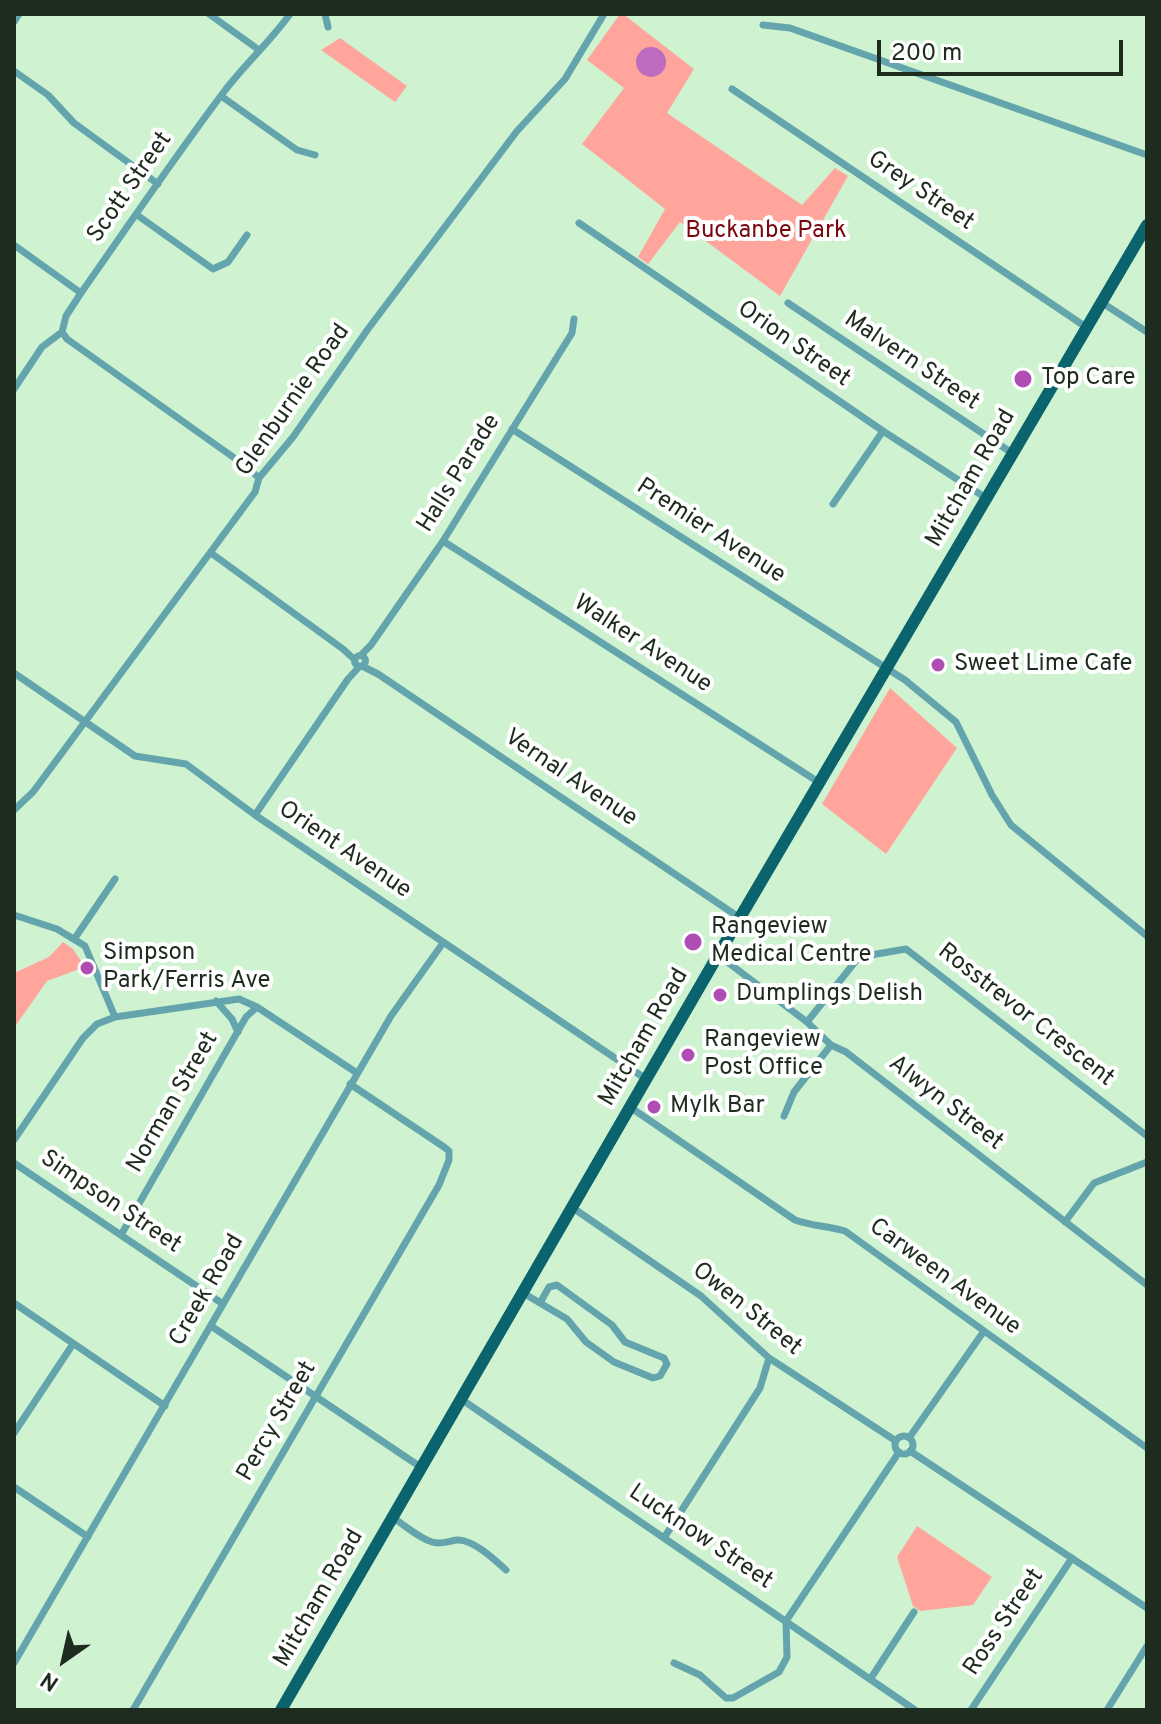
<!DOCTYPE html>
<style>
body{margin:0}
#map{position:relative;width:1161px;height:1724px;overflow:hidden;background:#cff3d0;font-family:Overpass,sans-serif}
canvas{display:block}
.frame{position:absolute;inset:0;border:16px solid #1e2c1f;pointer-events:none}
.north{position:absolute;left:24px;top:1620px;width:80px;height:80px;-webkit-text-stroke:6px #fff;paint-order:stroke;rotate:214deg;font-size:22px;font-weight:700;line-height:32px;text-align:center;color:#1e2c1f}
.north::after{content:'';display:block;margin:auto;width:28px;height:36px;background:#1e2c1f;clip-path:polygon(50% 0,100% 100%,50% 72%,0 100%)}
.scale{position:absolute;left:877px;top:40px;width:246px;height:36px;box-sizing:border-box;border:4px solid #1e2c1f;border-top:0;padding-left:10px;font-size:24px;line-height:28px;white-space:nowrap;color:#1e2c1f;-webkit-text-stroke:6px #fff;paint-order:stroke}
</style>
<div id="map">
<canvas width="1161" height="1724"></canvas>
<div class="frame"></div>
<div class="north">N</div>
<div class="scale">200 m</div>
</div>
<script>
const g = document.querySelector('canvas').getContext('2d');
g.lineJoin = 'round';
function paint(path, color) {
  g.fillStyle = color;
  g.fill(path, 'evenodd');
}
function trace(path, color, width, dash) {
  g.strokeStyle = color;
  g.lineWidth = width;
  g.lineCap = dash ? 'butt' : 'round';
  g.setLineDash(dash || []);
  g.stroke(path);
}
function label(font, color, halo, rows, align = 'center') {
  g.font = font + ' Overpass,sans-serif';
  g.lineWidth = 8;
  g.setLineDash([]);
  g.textBaseline = 'middle';
  g.strokeStyle = halo;
  g.fillStyle = color;
  for (const [text, x, y, turn = 0] of rows) {
    g.save();
    g.translate(x, y);
    g.rotate((+turn || 0) * Math.PI / 180);
    g.textAlign = isNaN(turn) ? turn : align;
    if (halo) g.strokeText(text, 0, 0);
    g.fillText(text, 0, 0);
    g.restore();
  }
}
paint(new Path2D(`
 M 620,14 L 623,14 L 694,69 L 667,113 L 802,205 L 835,168 L 848,176 L 780,296 L 680,222 L 648,264 L 638,257 L 665,209 L 582,144 L 624,88 L 587,60 Z
 M 340,38 L 407,86 L 395,102 L 321,50 Z
 M 890,688 L 957,748 L 886,854 L 822,804 Z
 M 63,942 L 73,949 L 85,967 L 47,981 L 14,1028 L 14,973 L 49,957 Z
 M 917,1526 L 992,1577 L 973,1605 L 920,1611 L 913,1606 L 897,1557 Z`), '#ffa59c');
paint(new Path2D(`
 M636 62a15 15 0 1 1 30 0a15 15 0 1 1-30 0Z`), '#bd6cbf');
trace(new Path2D(`
 M 209,14 L 259,50
 M 325,14 L 328,27
 M 14,22 L 19,14
 M 763,25 L 790,28 L 1147,155
 M 14,71 L 48,95 L 74,123 L 158,184
 M 732,89 L 1086,327
 M 221,96 L 297,150 L 315,155
 M 137,215 L 213,269 L 228,262 L 247,235
 M 579,223 L 883,431 L 986,498
 M 14,245 L 81,293
 M 1101,302 L 1147,332
 M 788,303 L 1012,453
 M 62,332 L 66,316 L 81,293 C 128,226 174,158 223,93 C 244,65 270,42 290,14
 M 62,332 L 67,339 L 247,467 L 259,478
 M 14,389 L 42,347 L 62,332
 M 512,429 L 905,680 L 956,722 L 992,795 L 1011,825 L 1147,936
 M 833,504 L 883,431
 M 443,541 L 820,783
 M 211,553 L 343,649 L 355,660
 M 361,655 L 371,645 L 443,541 L 572,333 L 574,319
 M354.5 661a5.5 5.5 0 1 1 11 0a5.5 5.5 0 1 1-11 0Z
 M 362,666 L 378,674 L 740,918
 M 14,673 L 135,756 L 186,764 L 255,815 L 646,1079
 M 14,810 L 33,792 L 255,492 L 259,478 L 293,437 L 368,329 L 517,131 L 565,79 L 604,14
 M 255,815 L 348,679 L 360,666
 M 14,915 L 57,929 L 85,946 L 115,1017
 M 75,938 L 115,879
 M 718,955 L 807,1022 L 831,1045 L 846,1052 L 1147,1285
 M 216,1001 L 232,1019 L 238,1032
 M 807,1022 L 859,957 L 906,949 L 1147,1136
 M 630,1107 L 795,1220 C 812,1226 828,1226 845,1231 L 1147,1448
 M 784,1116 L 794,1092 L 831,1045
 M 14,1140 L 83,1038 L 97,1024 L 115,1017 L 239,999 L 257,1007 L 357,1073
 M 14,1163 L 223,1304
 M 573,1208 L 701,1296 L 769,1358 L 896,1441
 M 1065,1222 L 1094,1183 L 1147,1162
 M 121,1235 L 246,1017 L 257,1007
 M 523,1293 L 540,1303 L 549,1287 L 557,1285 L 612,1325 L 625,1342 L 664,1358 L 667,1364 L 660,1376 L 653,1378 L 614,1362 L 586,1342 L 567,1319 L 540,1303
 M 14,1303 L 165,1406
 M 211,1326 L 422,1468
 M 461,1399 L 915,1710
 M 14,1433 L 73,1344
 M895 1445a9 9 0 1 1 18 0a9 9 0 1 1-18 0Z
 M 909,1438 L 984,1331
 M 910,1451 L 1147,1608
 M 14,1487 L 88,1537
 M 393,1518 C 405,1525 418,1538 432,1542 C 441,1545 448,1541 457,1540 C 473,1539 495,1560 506,1570
 M 664,1538 L 760,1388 L 769,1358
 M 14,1663 L 391,1016 L 443,943
 M 674,1663 L 700,1675 L 726,1698 L 733,1698 L 779,1672 L 787,1657 L 786,1621 L 899,1452
 M 871,1678 L 914,1612
 M 133,1710 L 439,1185 L 449,1160 L 449,1151 L 444,1147 L 350,1084
 M 971,1710 L 1072,1558
 M 1107,1710 L 1147,1646`), '#64a5ad', 7);
trace(new Path2D(`
 M 281,1710 L 718,955 L 1147,225`), '#0b646d', 12);
for (const [x, y, r, color] of [
 [1023,379,10,"#b04db4"],
 [938,665,8,"#b04db4"],
 [693,942,10,"#b04db4"],
 [87,968,8,"#b04db4"],
 [720,995,8,"#b04db4"],
 [688,1055,8,"#b04db4"],
 [654,1107,8,"#b04db4"]
]) {
  const dot = new Path2D();
  dot.arc(x, y, r, 0, 2 * Math.PI);
  g.fillStyle = color;
  g.fill(dot);
  trace(dot, '#fff', 3);
}
label('24px', '#1e2c1f', '#fff', [
 ["Scott Street",131,188,-55],
 ["Grey Street",920,192,34],
 ["Orion Street",793,345,35],
 ["Malvern Street",911,362,34],
 ["Glenburnie Road",294,401,-55],
 ["Halls Parade",460,474,-58],
 ["Mitcham Road",972,479,-60],
 ["Premier Avenue",710,532,33],
 ["Walker Avenue",642,645,33],
 ["Vernal Avenue",570,779,34],
 ["Orient Avenue",344,851,34],
 ["Rosstrevor Crescent",1025,1016,38],
 ["Mitcham Road",645,1038,-60],
 ["Norman Street",174,1103,-60],
 ["Alwyn Street",945,1104,38],
 ["Simpson Street",110,1203,34],
 ["Carween Avenue",944,1278,36],
 ["Creek Road",208,1291,-60],
 ["Owen Street",746,1310,39],
 ["Percy Street",278,1422,-60],
 ["Lucknow Street",700,1538,34],
 ["Mitcham Road",320,1599,-60],
 ["Ross Street",1005,1623,-56]
]);
label('24px', '#78070f', '#fff', [
 ["Buckanbe Park",766,232]
]);
label('24px', '#1e2c1f', '#fff', [
 ["Top Care",1041,379],
 ["Sweet Lime Cafe",954,665],
 ["Rangeview",711,928],
 ["Medical Centre",711,956],
 ["Simpson",103,954],
 ["Park/Ferris Ave",103,982],
 ["Dumplings Delish",736,995],
 ["Rangeview",704,1041],
 ["Post Office",704,1069],
 ["Mylk Bar",670,1107]
], 'left');
</script>
